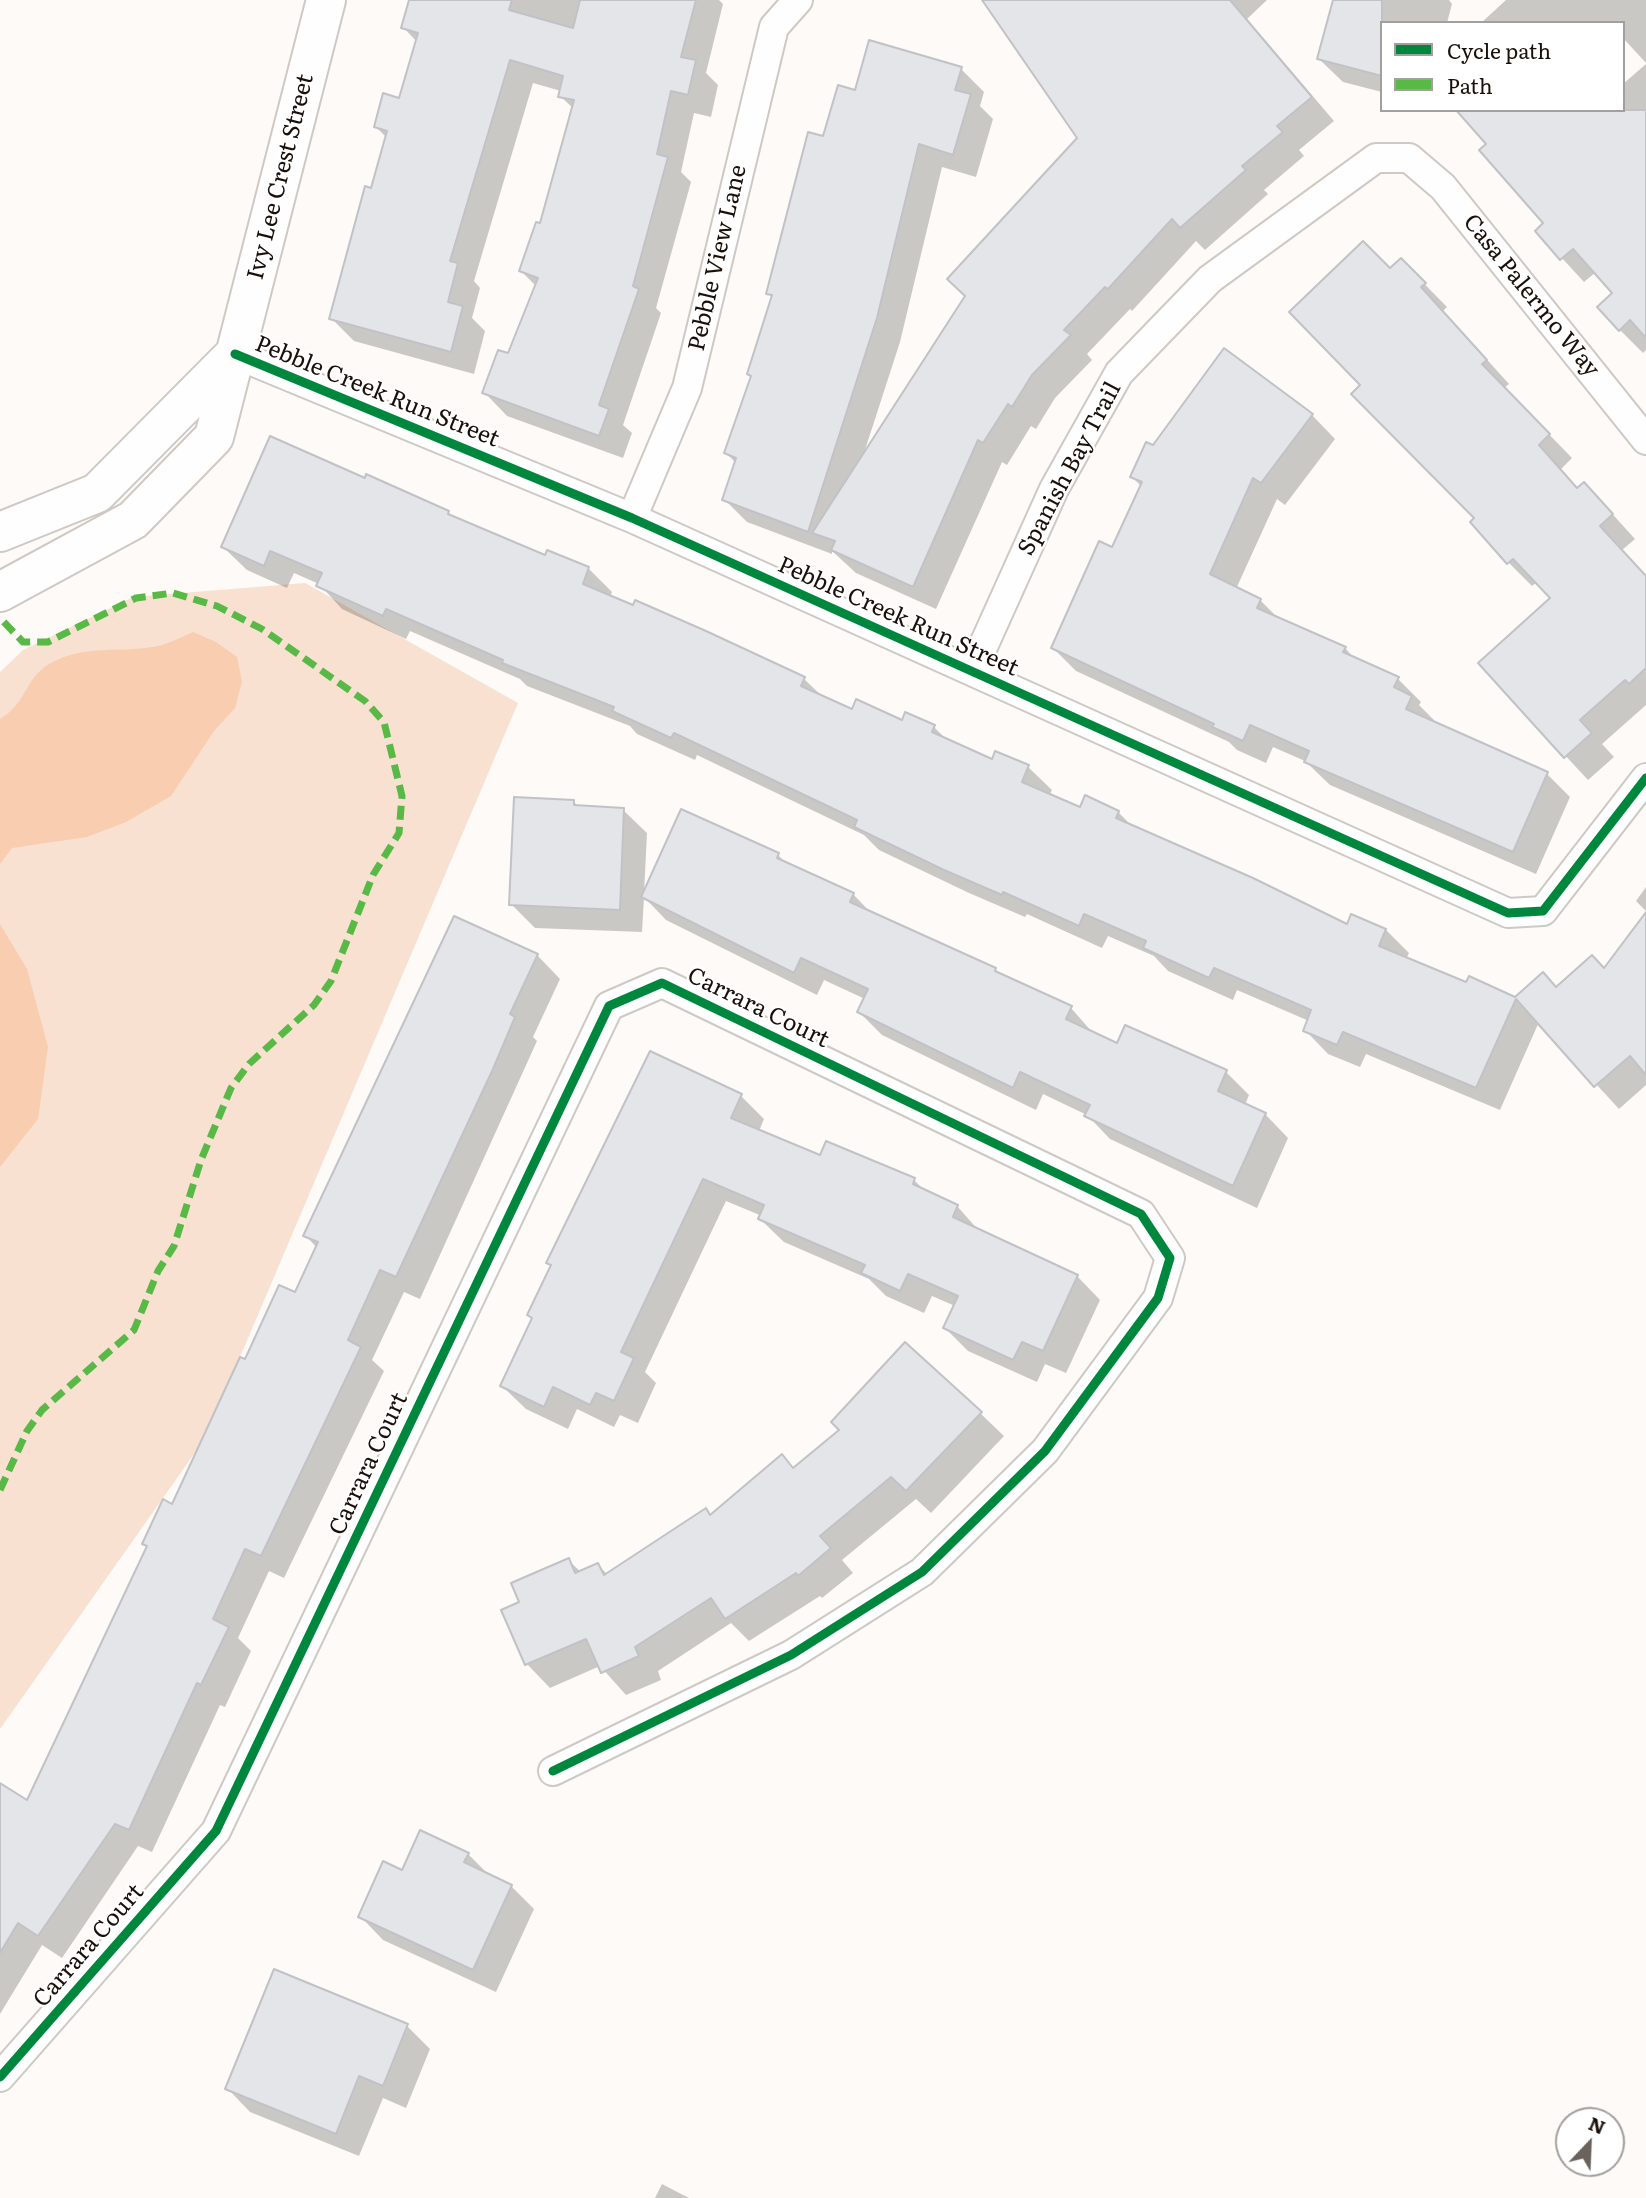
<!DOCTYPE html>
<style>
body{margin:0}
#map{position:relative;width:1646px;height:2198px;overflow:hidden;background:#fdfaf7;font-family:Literata,serif}
canvas{display:block}
.legend{position:absolute;left:1380px;top:21px;width:245px;height:91px;box-sizing:border-box;background:#fff;border:2px solid #a39f9d;margin:0;padding:9px 12px;list-style:none;font-size:21px;color:#1a100a}
.legend li{display:flex;align-items:center;gap:14px;height:35px}
.legend b{width:35px;border:2px solid #a39f9d}
.north{position:absolute;left:1555px;top:2107px;width:70px;height:70px;box-sizing:border-box;background:#fff;border:2px solid #a39f9d;border-radius:50%;rotate:23deg;font-size:19px;font-weight:700;line-height:28px;text-align:center;color:#1a100a}
.north::after{content:'';display:block;margin:auto;width:24px;height:32px;background:#69625d;clip-path:polygon(50% 0,100% 100%,50% 72%,0 100%)}
</style>
<div id="map">
<canvas width="1646" height="2198"></canvas>
<ul class="legend">
<li><b style="height:9px;background:#00873e"></b>Cycle path</li>
<li><b style="height:9px;background:#58b947"></b>Path</li>
</ul>
<div class="north">N</div>
</div>
<script>
const g = document.querySelector('canvas').getContext('2d');
g.lineJoin = 'round';
function paint(path, color) {
  g.fillStyle = color;
  g.fill(path, 'evenodd');
}
function trace(path, color, width, dash) {
  g.strokeStyle = color;
  g.lineWidth = width;
  g.lineCap = dash ? 'butt' : 'round';
  g.setLineDash(dash || []);
  g.stroke(path);
}
function label(font, color, halo, rows, align = 'center') {
  g.font = font + ' Literata,serif';
  g.lineWidth = 5;
  g.setLineDash([]);
  g.textBaseline = 'middle';
  g.strokeStyle = halo;
  g.fillStyle = color;
  for (const [text, x, y, turn = 0] of rows) {
    g.save();
    g.translate(x, y);
    g.rotate((+turn || 0) * Math.PI / 180);
    g.textAlign = isNaN(turn) ? turn : align;
    if (halo) g.strokeText(text, 0, 0);
    g.fillText(text, 0, 0);
    g.restore();
  }
}
paint(new Path2D(`
 M 305,583 L 518,703 L 206,1437 L 0,1729 L 0,672 L 23,650 L 133,597 Z`), '#f8e1d0');
paint(new Path2D(`
 M 193,632 L 216,642 L 237,657 L 242,682 L 235,708 L 214,731 L 171,796 L 126,822 L 87,837 L 12,848 L 0,864 L 0,719 C 31,700 22,676 57,660 C 86,646 122,652 153,647 C 166,645 180,638 193,632 Z
 M 0,924 L 27,969 L 48,1047 L 38,1119 L 0,1167 Z`), '#f8cdb0');
paint(new Path2D(`
 M 411,0 L 719,0 L 723,4 L 706,73 L 718,85 L 711,117 L 694,113 L 681,172 L 691,182 L 656,308 L 661,313 L 623,425 L 632,433 L 623,458 L 507,416 L 484,392 L 509,355 L 536,286 L 521,271 L 542,226 L 574,109 L 560,96 L 561,91 L 533,83 L 474,281 L 480,288 L 472,318 L 485,331 L 474,374 L 354,341 L 331,318 L 387,138 L 376,127 L 400,100 L 417,42 L 403,27 Z
 M 1023,0 L 1267,0 L 1247,19 L 1334,121 L 1299,150 L 1304,156 L 1264,190 L 1268,194 L 1205,250 L 1196,241 L 1132,311 L 1130,309 L 1087,354 L 1092,360 L 1055,398 L 1036,429 L 1031,426 L 1007,465 L 1002,462 L 936,609 L 856,573 L 832,551 L 832,554 L 747,522 L 724,499 L 736,463 L 726,453 L 752,378 L 749,374 L 773,298 L 768,293 L 824,138 L 856,92 L 961,69 L 984,92 L 980,106 L 993,119 L 976,177 L 942,167 L 900,342 L 864,453 L 1080,138 Z
 M 1335,0 L 1449,0 L 1452,4 L 1447,23 L 1382,23 L 1382,92 L 1343,82 L 1319,59 Z
 M 1506,0 L 1646,0 L 1646,63 L 1623,38 L 1623,23 L 1481,23 Z
 M 1646,64 L 1646,350 L 1643,353 L 1620,330 L 1615,294 L 1596,272 L 1584,282 L 1537,231 L 1546,223 L 1623,110 L 1623,84 Z
 M 1401,260 L 1447,307 L 1443,311 L 1509,384 L 1504,388 L 1572,458 L 1561,469 L 1578,489 L 1607,508 L 1635,539 L 1622,550 L 1646,576 L 1646,705 L 1602,744 L 1614,757 L 1588,780 L 1480,664 L 1552,599 L 1537,582 L 1532,586 L 1509,563 L 1472,522 L 1477,518 L 1362,385 L 1390,271 Z
 M 1312,415 L 1335,439 L 1285,505 L 1277,499 L 1236,589 L 1260,600 L 1280,620 L 1345,648 L 1356,660 L 1398,679 L 1421,702 L 1419,705 L 1434,720 L 1433,723 L 1547,774 L 1570,797 L 1536,874 L 1330,785 L 1305,761 L 1273,747 L 1266,763 L 1237,750 L 1229,742 L 1076,671 L 1053,648 L 1113,549 L 1142,487 L 1132,477 L 1153,447 Z
 M 366,480 L 448,513 L 454,519 L 546,557 L 548,552 L 589,569 L 612,592 L 610,597 L 705,633 L 804,679 L 823,697 L 853,711 L 934,727 L 948,741 L 993,761 L 996,753 L 1028,767 L 1052,790 L 1049,796 L 1081,809 L 1118,812 L 1134,828 L 1348,927 L 1386,930 L 1409,953 L 1406,959 L 1467,985 L 1515,999 L 1556,989 L 1605,970 L 1646,915 L 1646,1085 L 1619,1109 L 1539,1022 L 1500,1110 L 1366,1054 L 1360,1067 L 1328,1054 L 1305,1030 L 1309,1021 L 1237,990 L 1233,1000 L 1168,971 L 1154,956 L 1108,936 L 1102,948 L 1027,914 L 1025,917 L 969,893 L 879,850 L 864,835 L 697,755 L 695,760 L 637,734 L 630,726 L 527,686 L 520,679 L 410,631 L 406,639 L 342,609 L 319,584 L 294,573 L 287,588 L 247,570 L 223,547 Z
 M 573,801 L 579,807 L 623,810 L 647,833 L 644,894 L 682,811 L 778,855 L 788,865 L 853,894 L 873,915 L 995,970 L 1003,977 L 1071,1008 L 1093,1033 L 1118,1045 L 1226,1072 L 1249,1095 L 1245,1105 L 1265,1114 L 1288,1138 L 1257,1208 L 1110,1139 L 1087,1115 L 1043,1094 L 1036,1110 L 882,1035 L 859,1012 L 865,999 L 824,980 L 817,995 L 666,920 L 644,897 L 642,932 L 535,928 L 511,904 Z
 M 1646,887 L 1646,911 L 1636,901 Z
 M 537,955 L 560,979 L 533,1037 L 537,1041 L 420,1299 L 404,1292 L 372,1360 L 384,1371 L 284,1578 L 269,1571 L 238,1638 L 251,1651 L 225,1707 L 220,1705 L 152,1852 L 138,1846 L 62,1958 L 42,1945 L 0,2014 L 0,1804 L 28,1802 L 148,1548 L 144,1543 L 173,1506 L 246,1362 L 296,1294 L 317,1248 L 306,1236 Z
 M 741,1096 L 764,1119 L 759,1131 L 821,1157 L 914,1180 L 927,1193 L 957,1206 L 980,1232 L 1077,1276 L 1100,1300 L 1066,1373 L 1045,1364 L 1037,1382 L 968,1351 L 945,1328 L 955,1306 L 932,1296 L 924,1313 L 886,1296 L 869,1279 L 784,1242 L 760,1219 L 762,1216 L 726,1201 L 645,1372 L 656,1383 L 638,1423 L 620,1415 L 614,1427 L 577,1409 L 568,1429 L 526,1409 L 502,1386 L 533,1319 L 552,1266 L 548,1262 Z
 M 980,1413 L 1004,1436 L 931,1513 L 916,1499 L 842,1560 L 853,1573 L 822,1598 L 820,1596 L 749,1641 L 731,1623 L 658,1671 L 661,1680 L 626,1695 L 600,1666 L 550,1688 L 527,1664 L 521,1603 L 568,1560 L 581,1572 L 598,1565 L 607,1574 L 711,1516 L 782,1457 L 795,1469 Z
 M 468,1854 L 490,1876 L 511,1886 L 534,1909 L 496,1992 L 383,1940 L 360,1916 L 403,1872 Z
 M 407,2026 L 430,2049 L 406,2108 L 383,2098 L 359,2156 L 250,2112 L 227,2088 Z
 M 662,2184 L 689,2198 L 655,2198 Z`), '#0003');
const building = new Path2D(`
 M 409,0 L 512,0 L 509,10 L 573,28 L 580,0 L 696,0 L 681,57 L 696,60 L 688,95 L 671,91 L 657,154 L 668,157 L 633,286 L 639,289 L 599,405 L 609,409 L 599,436 L 482,393 L 498,350 L 508,353 L 538,278 L 519,271 L 536,222 L 540,223 L 574,100 L 558,97 L 563,76 L 510,60 L 450,261 L 458,263 L 448,302 L 463,306 L 451,352 L 329,319 L 365,186 L 371,188 L 387,131 L 374,127 L 383,93 L 399,98 L 418,33 L 401,28 Z
 M 982,0 L 1230,0 L 1312,97 L 1277,126 L 1283,132 L 1242,166 L 1246,170 L 1180,228 L 1172,219 L 1108,289 L 1105,287 L 1064,330 L 1071,335 L 1032,375 L 1012,407 L 1008,404 L 983,443 L 978,440 L 913,587 L 831,550 L 835,541 L 812,533 L 965,296 L 947,279 L 1077,138 Z
 M 1333,0 L 1382,0 L 1382,76 L 1317,59 Z
 M 869,40 L 962,67 L 955,90 L 971,94 L 953,155 L 919,144 L 877,318 L 808,532 L 722,500 L 736,458 L 724,453 L 751,376 L 747,374 L 772,295 L 766,294 L 808,132 L 823,136 L 838,85 L 855,90 Z
 M 1456,110 L 1646,110 L 1646,338 L 1630,320 L 1619,331 L 1597,307 L 1612,293 L 1573,249 L 1560,260 L 1535,231 L 1543,223 L 1479,150 L 1486,144 Z
 M 1363,241 L 1390,268 L 1401,258 L 1426,283 L 1421,287 L 1487,360 L 1482,364 L 1550,434 L 1539,445 L 1577,488 L 1584,482 L 1613,514 L 1600,526 L 1646,576 L 1646,668 L 1629,684 L 1625,680 L 1580,720 L 1592,733 L 1564,758 L 1478,663 L 1550,598 L 1513,559 L 1507,564 L 1470,522 L 1474,518 L 1351,394 L 1360,385 L 1289,312 Z
 M 1224,348 L 1313,414 L 1261,483 L 1253,478 L 1210,574 L 1261,599 L 1257,608 L 1346,647 L 1343,652 L 1399,677 L 1394,687 L 1412,696 L 1406,709 L 1548,772 L 1513,852 L 1304,762 L 1309,751 L 1250,725 L 1243,741 L 1212,727 L 1214,724 L 1051,648 L 1099,541 L 1112,547 L 1142,482 L 1130,477 L 1146,442 L 1153,445 Z
 M 270,436 L 365,478 L 366,474 L 449,511 L 448,514 L 545,555 L 547,550 L 589,567 L 583,584 L 633,605 L 635,600 L 706,631 L 805,677 L 801,686 L 852,709 L 856,699 L 902,720 L 905,712 L 935,725 L 932,732 L 992,759 L 995,751 L 1029,765 L 1022,782 L 1080,807 L 1085,795 L 1119,811 L 1116,818 L 1253,878 L 1347,924 L 1351,914 L 1386,929 L 1379,946 L 1466,982 L 1469,976 L 1515,997 L 1543,972 L 1556,987 L 1592,955 L 1604,968 L 1646,912 L 1646,1075 L 1630,1056 L 1594,1087 L 1516,999 L 1476,1088 L 1343,1032 L 1337,1045 L 1303,1031 L 1311,1010 L 1214,968 L 1209,978 L 1143,948 L 1146,941 L 1084,914 L 1079,926 L 1003,892 L 1002,895 L 944,870 L 854,827 L 857,820 L 674,733 L 671,738 L 612,711 L 614,707 L 502,663 L 503,660 L 386,609 L 383,616 L 316,586 L 322,573 L 270,551 L 264,566 L 221,547 Z
 M 514,797 L 574,800 L 574,805 L 624,808 L 620,910 L 509,905 Z
 M 681,809 L 779,853 L 777,858 L 854,893 L 850,902 L 996,968 L 995,971 L 1072,1006 L 1066,1019 L 1117,1043 L 1125,1025 L 1227,1070 L 1218,1091 L 1266,1113 L 1233,1186 L 1084,1116 L 1090,1105 L 1020,1072 L 1013,1088 L 857,1012 L 868,989 L 801,958 L 794,973 L 641,897 Z
 M 454,916 L 538,954 L 510,1014 L 515,1017 L 493,1069 L 396,1277 L 380,1270 L 348,1340 L 361,1347 L 261,1556 L 245,1549 L 213,1619 L 229,1627 L 201,1685 L 197,1683 L 129,1830 L 115,1824 L 38,1936 L 18,1923 L 0,1953 L 0,1783 L 27,1800 L 147,1546 L 142,1544 L 163,1499 L 172,1504 L 240,1357 L 245,1359 L 279,1285 L 295,1292 L 318,1242 L 303,1236 Z
 M 650,1051 L 742,1094 L 731,1118 L 820,1155 L 826,1141 L 915,1178 L 913,1184 L 958,1205 L 953,1217 L 1078,1275 L 1043,1351 L 1022,1342 L 1013,1360 L 943,1328 L 958,1296 L 908,1274 L 900,1291 L 861,1273 L 865,1265 L 758,1219 L 764,1205 L 703,1179 L 621,1352 L 634,1358 L 614,1401 L 596,1393 L 590,1405 L 553,1387 L 544,1407 L 500,1386 L 532,1318 L 527,1315 L 551,1265 L 546,1263 Z
 M 905,1342 L 982,1412 L 906,1491 L 891,1477 L 820,1536 L 831,1548 L 798,1576 L 796,1573 L 725,1619 L 711,1598 L 635,1647 L 639,1656 L 601,1673 L 586,1639 L 525,1665 L 501,1610 L 519,1602 L 511,1583 L 569,1558 L 575,1573 L 598,1563 L 604,1575 L 706,1508 L 710,1515 L 782,1454 L 793,1468 L 839,1430 L 831,1422 Z
 M 420,1830 L 469,1853 L 464,1862 L 512,1885 L 473,1970 L 358,1917 L 383,1861 L 402,1870 Z
 M 274,1969 L 408,2024 L 383,2086 L 359,2076 L 336,2134 L 225,2089 Z`);
paint(building, '#e4e5e8');
trace(building, '#c0c2c6', 2);
const street = new Path2D(`
 M 235,354 L 632,518 L 1508,913 L 1543,911 L 1646,778
 M 632,518 L 687,388 L 774,27 L 798,0
 M 972,671 L 1054,489 L 1119,373 L 1210,279 L 1376,158 L 1409,158 L 1443,187 L 1646,440
 M 0,2077 L 216,1831 L 609,1006 L 662,983 L 1141,1214 L 1170,1258 L 1158,1298 L 1045,1451 L 922,1572 L 791,1655 L 553,1771`);
const secondary = new Path2D(`
 M 0,532 L 97,493 L 234,355
 M 0,592 L 133,520 L 214,437 L 326,0`);
trace(street, '#cfc9c4', 32);
trace(secondary, '#cfc9c4', 42);
trace(street, '#fffefe', 28);
trace(secondary, '#fffefe', 38);
trace(new Path2D(`
 M 0,1490 L 27,1431 L 42,1410 L 134,1330 L 158,1271 L 174,1246 L 201,1160 L 231,1088 L 249,1064 L 314,1005 L 331,981 L 373,875 L 399,833 L 402,796 L 384,722 L 365,701 L 262,629 L 217,606 L 173,593 L 136,598 L 48,642 L 23,642 L 2,620`), '#58b947', 7, [14, 7]);
trace(new Path2D(`
 M 235,354 L 632,518 L 1508,913 L 1543,911 L 1646,778
 M 0,2077 L 216,1831 L 609,1006 L 662,983 L 1141,1214 L 1170,1258 L 1158,1298 L 1045,1451 L 922,1572 L 791,1655 L 553,1771`), '#00873e', 9);
label('23px', '#1a100a', '#fff', [
 ["Ivy Lee Crest Street",281,177,-76],
 ["Pebble View Lane",718,258,-77],
 ["Casa Palermo Way",1531,296,51],
 ["Pebble Creek Run Street",377,392,22],
 ["Spanish Bay Trail",1070,469,-62],
 ["Pebble Creek Run Street",898,617,24],
 ["Carrara Court",758,1008,26],
 ["Carrara Court",369,1464,-65],
 ["Carrara Court",89,1946,-49]
]);
</script>
